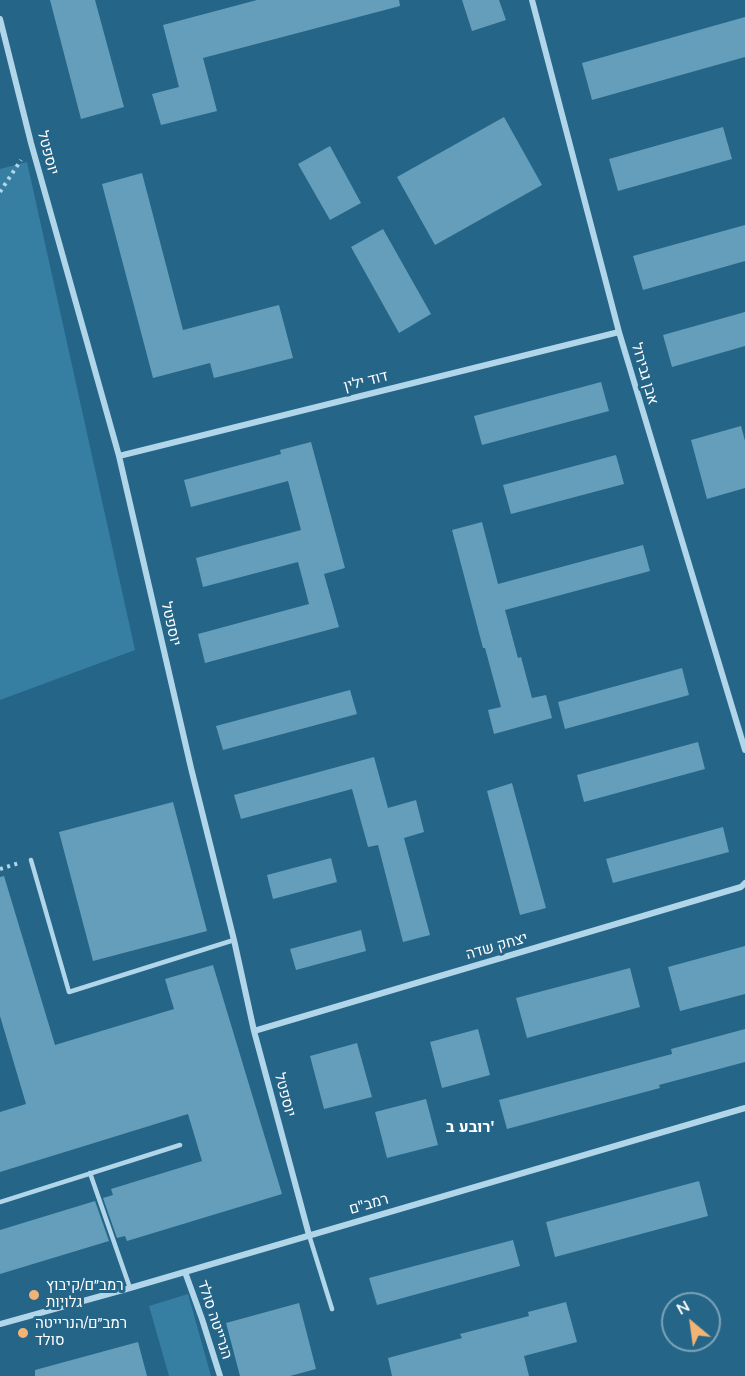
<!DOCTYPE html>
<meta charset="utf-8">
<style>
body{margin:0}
#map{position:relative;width:745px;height:1376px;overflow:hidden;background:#256588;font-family:"Nunito Sans",sans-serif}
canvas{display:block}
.north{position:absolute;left:661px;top:1292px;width:60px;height:60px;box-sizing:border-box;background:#256588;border:2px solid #7ca3b8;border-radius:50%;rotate:331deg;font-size:16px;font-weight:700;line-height:24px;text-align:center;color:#fff}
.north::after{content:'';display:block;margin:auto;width:21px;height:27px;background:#f3b375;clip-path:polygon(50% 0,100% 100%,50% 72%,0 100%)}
</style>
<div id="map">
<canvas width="745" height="1376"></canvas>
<div class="north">N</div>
</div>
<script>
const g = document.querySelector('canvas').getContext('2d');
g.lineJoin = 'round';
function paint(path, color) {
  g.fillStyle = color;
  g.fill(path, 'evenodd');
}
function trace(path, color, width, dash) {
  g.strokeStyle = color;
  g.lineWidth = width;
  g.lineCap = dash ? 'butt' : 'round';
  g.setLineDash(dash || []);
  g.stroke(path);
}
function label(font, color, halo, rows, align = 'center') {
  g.font = font + ' "Nunito Sans",Heebo,sans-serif';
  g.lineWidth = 6;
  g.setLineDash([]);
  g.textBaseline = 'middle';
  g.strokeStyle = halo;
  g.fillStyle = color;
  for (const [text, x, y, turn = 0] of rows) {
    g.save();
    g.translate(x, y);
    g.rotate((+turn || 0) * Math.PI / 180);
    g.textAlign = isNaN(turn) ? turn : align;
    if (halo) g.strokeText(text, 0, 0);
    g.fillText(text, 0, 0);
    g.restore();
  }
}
paint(new Path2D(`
 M 27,162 L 135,650 L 0,700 L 0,169 Z
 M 188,1294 L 211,1376 L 169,1376 L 149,1306 Z`), '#367fa3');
paint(new Path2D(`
 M 50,0 L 95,0 L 124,107 L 81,119 Z
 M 257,0 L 399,0 L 400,6 L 203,58 L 217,111 L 161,125 L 152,94 L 179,87 L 163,25 Z
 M 462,0 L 499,0 L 506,20 L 472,31 Z
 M 745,17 L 745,57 L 592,100 L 582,63 Z
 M 504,117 L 542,185 L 435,245 L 397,177 Z
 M 723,127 L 732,159 L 618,191 L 609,159 Z
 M 330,146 L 361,203 L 330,220 L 298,164 Z
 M 142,173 L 183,330 L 279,305 L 293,358 L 214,378 L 210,363 L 153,378 L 102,184 Z
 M 745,225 L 745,261 L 643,290 L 633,256 Z
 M 383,229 L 431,314 L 399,333 L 351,247 Z
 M 745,312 L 745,346 L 672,367 L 663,335 Z
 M 601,382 L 609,411 L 482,445 L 474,416 Z
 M 741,426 L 745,441 L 745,488 L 707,499 L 691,440 Z
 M 311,442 L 345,568 L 324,574 L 339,627 L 205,663 L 198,634 L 309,604 L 298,562 L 203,587 L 196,558 L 301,530 L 288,481 L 191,507 L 184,480 L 281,454 L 280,450 Z
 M 616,455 L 624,484 L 511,514 L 503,485 Z
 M 482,522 L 498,584 L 643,545 L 650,571 L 505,610 L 518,658 L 521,657 L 532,698 L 546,695 L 552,718 L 494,734 L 488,710 L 501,707 L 485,648 L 483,648 L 452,530 Z
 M 682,668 L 689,695 L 565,729 L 558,702 Z
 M 350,690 L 357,714 L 223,750 L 216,726 Z
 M 698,742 L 705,769 L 584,802 L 577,775 Z
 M 374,757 L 388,808 L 416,800 L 424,832 L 404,838 L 430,935 L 403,942 L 378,845 L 368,847 L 352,789 L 241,819 L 234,795 Z
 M 512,783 L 546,908 L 520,915 L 487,791 Z
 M 173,802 L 207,931 L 93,961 L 59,832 Z
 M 723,827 L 729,852 L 613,883 L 606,859 Z
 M 331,858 L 337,882 L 273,899 L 267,875 Z
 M 4,876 L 55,1045 L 174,1009 L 165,979 L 213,965 L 282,1194 L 127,1241 L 125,1236 L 117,1238 L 103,1198 L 113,1195 L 111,1189 L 202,1161 L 188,1114 L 0,1172 L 0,1112 L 26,1104 L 0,1016 L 0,877 Z
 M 361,930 L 366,951 L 296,970 L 290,949 Z
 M 745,946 L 745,994 L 680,1011 L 668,967 Z
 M 630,968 L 640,1007 L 527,1038 L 516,998 Z
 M 478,1029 L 490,1075 L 442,1088 L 430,1042 Z
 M 745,1029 L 745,1062 L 659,1085 L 660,1088 L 507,1129 L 499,1100 L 672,1054 L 671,1049 Z
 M 357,1043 L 372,1097 L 324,1109 L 310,1056 Z
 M 426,1099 L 438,1145 L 387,1158 L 375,1112 Z
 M 699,1181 L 708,1216 L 555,1257 L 546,1222 Z
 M 95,1201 L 109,1241 L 0,1274 L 0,1230 Z
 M 513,1240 L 520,1266 L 377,1305 L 369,1278 Z
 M 566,1302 L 577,1342 L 524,1356 L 529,1376 L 392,1376 L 388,1358 L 462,1338 L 460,1334 L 529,1316 L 528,1312 Z
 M 299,1303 L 316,1369 L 290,1376 L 240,1376 L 226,1323 Z
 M 138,1342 L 147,1376 L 35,1376 L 35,1370 Z`), '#659eba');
trace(new Path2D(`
 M 0,192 L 21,160
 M 0,869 L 19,863`), '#b1d6e9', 4, [3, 4.5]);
trace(new Path2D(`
 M 31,860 L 69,992 L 234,940
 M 90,1173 L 130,1288
 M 0,1202 L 180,1145
 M 309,1235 L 332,1309`), '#b1d6e9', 4.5);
trace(new Path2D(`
 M 532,0 L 619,332 L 745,750
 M 0,19 L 31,143 L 119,456 L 191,768 L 234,940 L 254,1031 L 309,1235
 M 119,456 L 619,332
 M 254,1031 L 741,887 L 745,883
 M 185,1272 L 202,1319 L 220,1376
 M 0,1324 L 130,1288 L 745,1108`), '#b1d6e9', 6);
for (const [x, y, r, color] of [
 [34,1295,6,"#f3b375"],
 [23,1333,6,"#f3b375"]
]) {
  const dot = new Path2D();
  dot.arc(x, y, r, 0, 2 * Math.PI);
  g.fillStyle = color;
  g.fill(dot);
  trace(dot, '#256588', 2);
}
label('15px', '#fff', '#256588', [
 ["יוספטל",47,153,75],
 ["אבן גבירול",644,374,74],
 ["דוד ילין",366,382,-14],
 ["יוספטל",170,624,77],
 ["יצחק שדה",497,947,-16],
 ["יוספטל",284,1095,75],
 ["רמב\"ם",369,1205,-16],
 ["הנרייטה סולד",214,1320,72]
]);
label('15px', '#fff', '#256588', [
 ["רמב״ם/קיבוץ",46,1286],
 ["גלויות",46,1303],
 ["רמב״ם/הנרייטה",35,1324],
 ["סולד",35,1341]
], 'left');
label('bold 16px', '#fff', '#256588', [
 ["רובע ב'",470,1128]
]);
</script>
